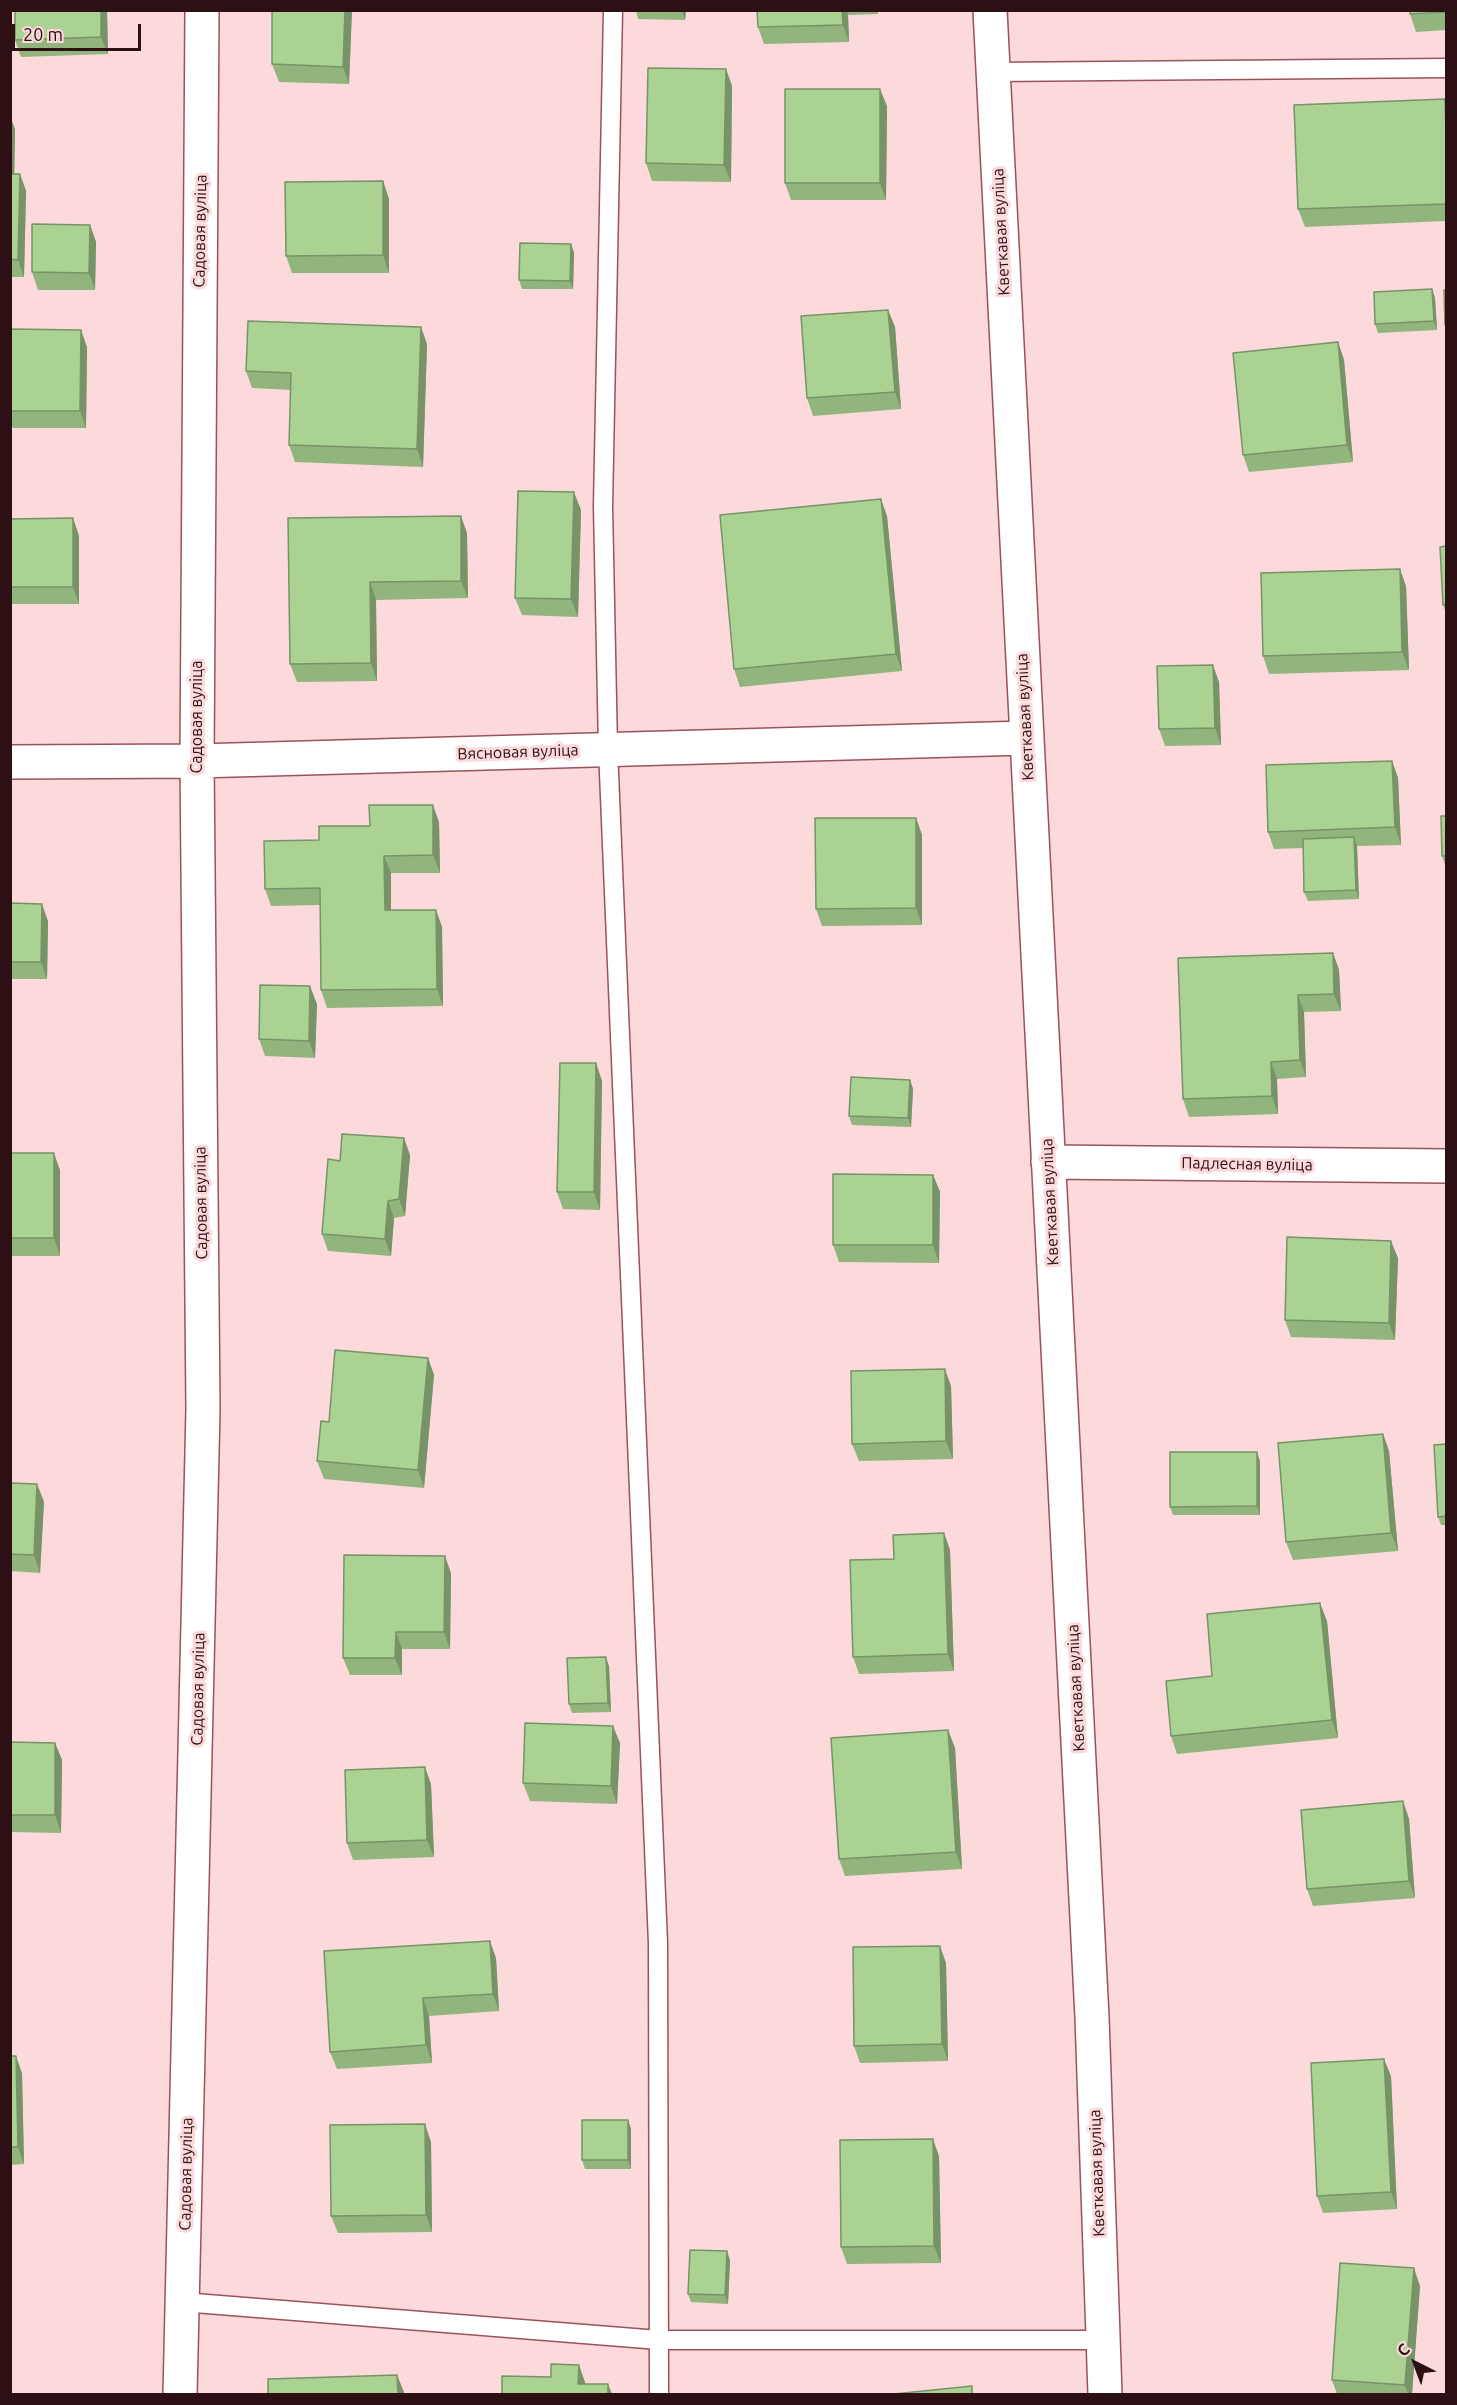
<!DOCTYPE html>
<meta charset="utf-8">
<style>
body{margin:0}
#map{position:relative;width:1457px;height:2405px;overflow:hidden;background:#fcd9db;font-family:Ubuntu,sans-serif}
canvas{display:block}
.frame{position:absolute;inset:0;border:12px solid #2d1014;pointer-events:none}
.north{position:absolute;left:1385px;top:2333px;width:60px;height:60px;-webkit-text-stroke:4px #fcd9db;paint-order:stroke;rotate:318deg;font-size:16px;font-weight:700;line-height:24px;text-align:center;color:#2d1014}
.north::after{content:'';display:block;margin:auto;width:21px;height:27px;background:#2d1014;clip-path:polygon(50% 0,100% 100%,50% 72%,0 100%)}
.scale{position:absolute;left:12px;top:24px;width:129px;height:27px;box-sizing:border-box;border:3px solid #2d1014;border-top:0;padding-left:8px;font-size:18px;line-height:21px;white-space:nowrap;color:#2d1014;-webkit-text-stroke:4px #fcd9db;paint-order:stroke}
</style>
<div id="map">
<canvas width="1457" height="2405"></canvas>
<div class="frame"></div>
<div class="north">С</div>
<div class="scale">20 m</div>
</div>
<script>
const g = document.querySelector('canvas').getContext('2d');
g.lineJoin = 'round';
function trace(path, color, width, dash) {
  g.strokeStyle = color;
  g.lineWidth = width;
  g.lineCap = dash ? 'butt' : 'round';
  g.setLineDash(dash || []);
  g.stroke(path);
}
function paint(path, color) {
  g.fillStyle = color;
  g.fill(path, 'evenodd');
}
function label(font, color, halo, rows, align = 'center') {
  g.font = font + ' Ubuntu,sans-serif';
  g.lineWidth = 6;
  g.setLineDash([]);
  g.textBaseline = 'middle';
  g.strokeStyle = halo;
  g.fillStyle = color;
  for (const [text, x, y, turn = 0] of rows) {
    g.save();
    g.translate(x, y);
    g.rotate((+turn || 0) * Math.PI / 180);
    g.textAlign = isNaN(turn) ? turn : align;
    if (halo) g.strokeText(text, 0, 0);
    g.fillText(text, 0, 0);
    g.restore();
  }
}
const service = new Path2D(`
 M 613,10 L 603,506 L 608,749 L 658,1943 L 659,2394
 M 993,72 L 1446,68
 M 182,2302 L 659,2340 L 1103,2340`);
const minor = new Path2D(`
 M 10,762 L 197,761 L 1026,738
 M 1048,1162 L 1446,1166
 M 180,2394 L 203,1409 L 197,761 L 202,10`);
const tertiary = new Path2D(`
 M 990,10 L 1092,2017 L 1105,2394`);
trace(service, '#9a535a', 21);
trace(minor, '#9a535a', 36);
trace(tertiary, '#9a535a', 36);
trace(service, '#fff', 18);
trace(minor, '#fff', 33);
trace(tertiary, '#fff', 33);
paint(new Path2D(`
 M 15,10 L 107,10 L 108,54 L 21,57 L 15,40 Z
 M 352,10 L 349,84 L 279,82 L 272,64 Z
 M 636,10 L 686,10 L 685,20 L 638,19 Z
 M 757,10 L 878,10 L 878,14 L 848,15 L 849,42 L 764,44 L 758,27 Z
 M 1446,10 L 1446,30 L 1416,32 L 1410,14 Z
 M 726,69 L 732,86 L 731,182 L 652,181 L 646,163 Z
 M 1446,103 L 1446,221 L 1305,227 L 1298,209 Z
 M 887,106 L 886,200 L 791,200 L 785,183 Z
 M 10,116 L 15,129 L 14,174 L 20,174 L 26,191 L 24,277 L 10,277 Z
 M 383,181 L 389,199 L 389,273 L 292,273 L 286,256 Z
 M 90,225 L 96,242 L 95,290 L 38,290 L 32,272 Z
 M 571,244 L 574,253 L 573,289 L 522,289 L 519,280 Z
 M 1432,289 L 1435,298 L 1437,330 L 1378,333 L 1375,324 Z
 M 888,310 L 895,327 L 901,409 L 813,416 L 807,398 Z
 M 10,329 L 87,347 L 86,428 L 13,428 L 10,422 Z
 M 1338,342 L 1344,360 L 1353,462 L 1249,472 L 1243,455 Z
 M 427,344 L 423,467 L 295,462 L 289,445 L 291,390 L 252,388 L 246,371 Z
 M 581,510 L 578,617 L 522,615 L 515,598 Z
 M 887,516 L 902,671 L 740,687 L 734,669 Z
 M 73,518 L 79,536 L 79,604 L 10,604 L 10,519 Z
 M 288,518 L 467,533 L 468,598 L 376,600 L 377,681 L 297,682 L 290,664 Z
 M 1446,546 L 1446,613 L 1443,605 Z
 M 1406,586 L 1409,670 L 1269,674 L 1263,656 Z
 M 1219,682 L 1221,745 L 1165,746 L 1159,729 Z
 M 1392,761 L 1398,778 L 1401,845 L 1357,846 L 1359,899 L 1308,901 L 1304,892 L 1303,848 L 1274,849 L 1268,832 Z
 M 1446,816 L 1446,865 L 1445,865 L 1442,856 Z
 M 916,818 L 922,835 L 922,925 L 822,926 L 816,909 Z
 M 439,822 L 440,873 L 391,873 L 391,910 L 436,910 L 442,927 L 443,1006 L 327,1008 L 321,990 L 320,905 L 271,906 L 265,889 L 319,840 L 370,826 Z
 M 10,903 L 48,921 L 47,979 L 10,979 Z
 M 1333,953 L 1339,970 L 1341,1011 L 1304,1012 L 1306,1077 L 1277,1079 L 1278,1114 L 1189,1117 L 1183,1099 Z
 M 317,1004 L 315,1058 L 265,1056 L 259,1039 Z
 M 596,1063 L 602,1081 L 600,1210 L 563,1209 L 557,1192 Z
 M 910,1080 L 913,1089 L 911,1127 L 852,1125 L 849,1116 Z
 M 10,1153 L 60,1170 L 60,1256 L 10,1256 Z
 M 410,1155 L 405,1216 L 394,1218 L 391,1256 L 328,1251 L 322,1234 Z
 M 933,1175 L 940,1192 L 939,1263 L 839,1262 L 833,1245 Z
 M 1398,1258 L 1395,1340 L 1291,1337 L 1285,1320 Z
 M 428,1358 L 434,1375 L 424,1488 L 324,1479 L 317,1461 L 329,1422 Z
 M 951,1386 L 953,1459 L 859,1461 L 852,1444 Z
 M 1383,1434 L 1389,1451 L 1398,1551 L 1293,1560 L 1286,1542 Z
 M 1446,1444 L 1446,1525 L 1441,1525 L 1438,1517 Z
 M 1260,1461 L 1260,1515 L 1173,1515 L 1170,1507 Z
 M 10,1483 L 37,1484 L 44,1502 L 40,1573 L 10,1571 Z
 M 944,1533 L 950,1550 L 954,1671 L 859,1674 L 853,1657 L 894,1559 Z
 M 451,1573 L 450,1649 L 402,1649 L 402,1675 L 350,1675 L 343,1658 Z
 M 1327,1621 L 1338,1738 L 1177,1754 L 1171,1736 L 1212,1676 Z
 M 609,1666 L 611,1712 L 572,1713 L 569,1704 Z
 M 948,1730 L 955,1748 L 962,1869 L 845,1876 L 839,1859 Z
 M 10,1742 L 55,1743 L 62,1760 L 61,1833 L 10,1832 Z
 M 620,1743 L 617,1804 L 530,1801 L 523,1783 Z
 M 431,1784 L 434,1857 L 353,1860 L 347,1843 Z
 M 1403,1801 L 1409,1819 L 1415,1898 L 1313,1906 L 1307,1889 Z
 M 324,1951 L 496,1958 L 499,2011 L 429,2016 L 432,2063 L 337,2069 L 330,2052 Z
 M 946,1963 L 948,2061 L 860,2063 L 854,2046 Z
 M 10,2056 L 22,2073 L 24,2164 L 10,2165 Z
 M 1391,2076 L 1397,2209 L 1323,2213 L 1317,2196 Z
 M 628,2120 L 631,2129 L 631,2169 L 585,2169 L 582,2160 Z
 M 431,2142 L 432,2232 L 338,2233 L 331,2216 Z
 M 939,2156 L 941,2263 L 847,2264 L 841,2247 Z
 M 730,2260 L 728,2304 L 691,2302 L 688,2294 Z
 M 1420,2286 L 1412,2394 L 1337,2394 L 1332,2380 Z`), '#92b57e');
paint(new Path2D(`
 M 101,10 L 107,10 L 108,54 L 101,37 Z
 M 345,10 L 352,10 L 349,84 L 343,67 Z
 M 682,10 L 686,10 L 685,20 Z
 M 842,10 L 847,10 L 848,15 L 849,42 L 843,25 Z
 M 726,69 L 732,86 L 731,182 L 724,165 Z
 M 880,89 L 887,106 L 886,200 L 880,183 Z
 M 10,116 L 15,129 L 14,191 L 10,183 Z
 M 20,174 L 26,191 L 24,277 L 18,260 Z
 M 383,181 L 389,199 L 389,273 L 383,255 Z
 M 90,225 L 96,242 L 95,290 L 89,273 Z
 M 571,244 L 574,253 L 573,289 L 570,281 Z
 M 1432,289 L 1435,298 L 1437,330 L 1434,321 Z
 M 888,310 L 895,327 L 901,409 L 895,392 Z
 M 421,327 L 427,344 L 423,467 L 417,449 Z
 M 81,330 L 87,347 L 86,428 L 80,411 Z
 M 1338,342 L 1344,360 L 1353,462 L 1347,445 Z
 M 574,492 L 581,510 L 578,617 L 571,599 Z
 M 881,499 L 887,516 L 902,671 L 896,654 Z
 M 461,516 L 467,533 L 468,598 L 461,581 Z
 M 73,518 L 79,536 L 79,604 L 73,587 Z
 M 1400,569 L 1406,586 L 1409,670 L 1402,652 Z
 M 370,582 L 376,600 L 377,681 L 371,663 Z
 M 1213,665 L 1219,682 L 1221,745 L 1215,728 Z
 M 1392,761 L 1398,778 L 1401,845 L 1395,827 Z
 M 433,805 L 439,822 L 440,873 L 433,855 Z
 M 916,818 L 922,835 L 922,925 L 916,908 Z
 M 1354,837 L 1357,846 L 1359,899 L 1356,890 Z
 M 384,856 L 391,873 L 391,928 L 385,910 Z
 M 42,904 L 48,921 L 47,979 L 41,962 Z
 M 436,910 L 442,927 L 443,1006 L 437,989 Z
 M 1333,953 L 1339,970 L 1341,1011 L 1334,994 Z
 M 310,986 L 317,1004 L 315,1058 L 309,1041 Z
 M 1298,995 L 1304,1012 L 1306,1077 L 1300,1060 Z
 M 1271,1062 L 1277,1079 L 1278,1114 L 1272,1096 Z
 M 596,1063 L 602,1081 L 600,1210 L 594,1192 Z
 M 910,1080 L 913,1089 L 911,1127 L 908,1118 Z
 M 404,1138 L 410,1155 L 405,1216 L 399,1199 Z
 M 54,1153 L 60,1170 L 60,1256 L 54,1238 Z
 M 933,1175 L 940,1192 L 939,1263 L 933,1245 Z
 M 388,1201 L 394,1218 L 391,1256 L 385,1239 Z
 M 1391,1241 L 1398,1258 L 1395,1340 L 1389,1323 Z
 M 428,1358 L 434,1375 L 424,1488 L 418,1470 Z
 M 945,1369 L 951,1386 L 953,1459 L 946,1441 Z
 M 1383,1434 L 1389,1451 L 1398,1551 L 1391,1533 Z
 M 1257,1452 L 1260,1461 L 1260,1515 L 1257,1506 Z
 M 37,1484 L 44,1502 L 40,1573 L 34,1555 Z
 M 944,1533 L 950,1550 L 954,1671 L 948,1654 Z
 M 445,1556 L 451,1573 L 450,1649 L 444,1632 Z
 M 1320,1603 L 1327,1621 L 1338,1738 L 1332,1720 Z
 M 396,1632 L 402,1649 L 402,1675 L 395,1658 Z
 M 606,1657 L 609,1666 L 611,1712 L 608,1703 Z
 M 613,1726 L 620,1743 L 617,1804 L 611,1786 Z
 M 948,1730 L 955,1748 L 962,1869 L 956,1852 Z
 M 55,1743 L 62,1760 L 61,1833 L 55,1815 Z
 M 425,1767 L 431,1784 L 434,1857 L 427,1840 Z
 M 1403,1801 L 1409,1819 L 1415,1898 L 1409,1881 Z
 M 490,1941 L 496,1958 L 499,2011 L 493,1994 Z
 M 940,1946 L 946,1963 L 948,2061 L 942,2044 Z
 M 423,1998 L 429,2016 L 432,2063 L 426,2045 Z
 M 16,2056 L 22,2073 L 24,2164 L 18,2147 Z
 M 1384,2059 L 1391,2076 L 1397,2209 L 1391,2192 Z
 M 628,2120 L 631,2129 L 631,2169 L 628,2160 Z
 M 425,2124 L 431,2142 L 432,2232 L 426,2215 Z
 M 933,2139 L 939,2156 L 941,2263 L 934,2246 Z
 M 727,2251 L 730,2260 L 728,2304 L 725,2295 Z
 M 1414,2268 L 1420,2286 L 1412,2394 L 1408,2394 L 1405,2385 Z
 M 579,2365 L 585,2382 L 585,2394 L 578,2384 Z
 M 397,2375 L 404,2392 L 404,2394 L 398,2394 Z
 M 608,2384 L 612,2394 L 608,2394 Z`), '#779367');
const building = new Path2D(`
 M 15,10 L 101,10 L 101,37 L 15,40 Z
 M 272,10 L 345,10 L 343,67 L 272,64 Z
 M 757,10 L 842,10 L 843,25 L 758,27 Z
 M 1410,10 L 1446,10 L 1446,12 L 1410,14 Z
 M 648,68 L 726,69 L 724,165 L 646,163 Z
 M 785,89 L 880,89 L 880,183 L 785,183 Z
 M 1445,99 L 1446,134 L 1446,204 L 1298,209 L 1294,105 Z
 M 10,174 L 20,174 L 18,260 L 10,259 Z
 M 383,181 L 383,255 L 286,256 L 285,182 Z
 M 32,224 L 90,225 L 89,273 L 32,272 Z
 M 520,243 L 571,244 L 570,281 L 519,280 Z
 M 1432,289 L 1434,321 L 1375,324 L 1374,292 Z
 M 1444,290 L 1446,290 L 1446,325 L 1445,325 Z
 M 888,310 L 895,392 L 807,398 L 801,316 Z
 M 248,321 L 421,327 L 417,449 L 289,445 L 291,373 L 246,371 Z
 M 10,329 L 81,330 L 80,411 L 10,411 Z
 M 1338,342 L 1347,445 L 1243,455 L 1233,353 Z
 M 518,491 L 574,492 L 571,599 L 515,598 Z
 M 881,499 L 896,654 L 734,669 L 720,515 Z
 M 461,516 L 461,581 L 370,582 L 371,663 L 290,664 L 288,518 Z
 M 73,518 L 73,587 L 10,587 L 10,519 Z
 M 1446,546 L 1446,604 L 1443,605 L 1440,547 Z
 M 1400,569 L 1402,652 L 1263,656 L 1261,573 Z
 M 1213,665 L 1215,728 L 1159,729 L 1157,666 Z
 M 1392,761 L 1395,827 L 1268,832 L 1266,765 Z
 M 369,805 L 433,805 L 433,855 L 384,856 L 385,910 L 436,910 L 437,989 L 321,990 L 320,888 L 265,889 L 264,841 L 319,840 L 319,826 L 370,826 Z
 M 1441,816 L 1446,816 L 1446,856 L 1442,856 Z
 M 815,818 L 916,818 L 916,908 L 816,909 Z
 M 1354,837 L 1356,890 L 1304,892 L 1303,839 Z
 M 10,903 L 42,904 L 41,962 L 10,962 Z
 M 1333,953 L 1334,994 L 1298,995 L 1300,1060 L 1271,1062 L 1272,1096 L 1183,1099 L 1178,958 Z
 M 260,985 L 310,986 L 309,1041 L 259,1039 Z
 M 560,1063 L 596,1063 L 594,1192 L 557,1192 Z
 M 851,1077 L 910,1080 L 908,1118 L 849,1116 Z
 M 342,1134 L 404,1138 L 399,1199 L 388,1201 L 385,1239 L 322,1234 L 328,1159 L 340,1161 Z
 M 10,1153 L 54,1153 L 54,1238 L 10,1238 Z
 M 833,1174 L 933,1175 L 933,1245 L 833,1245 Z
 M 1287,1237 L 1391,1241 L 1389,1323 L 1285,1320 Z
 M 335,1350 L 428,1358 L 418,1470 L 317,1461 L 321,1421 L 329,1422 Z
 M 945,1369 L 946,1441 L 852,1444 L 851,1371 Z
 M 1383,1434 L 1391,1533 L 1286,1542 L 1278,1443 Z
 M 1446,1444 L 1446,1516 L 1438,1517 L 1434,1445 Z
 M 1170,1452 L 1257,1452 L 1257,1506 L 1170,1507 Z
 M 10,1483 L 37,1484 L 34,1555 L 10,1554 Z
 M 944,1533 L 948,1654 L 853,1657 L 850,1560 L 894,1559 L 893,1535 Z
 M 344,1555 L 445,1556 L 444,1632 L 396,1632 L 395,1658 L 343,1658 Z
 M 1320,1603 L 1332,1720 L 1171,1736 L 1166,1681 L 1212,1676 L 1207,1614 Z
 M 606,1657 L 608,1703 L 569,1704 L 567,1658 Z
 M 525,1723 L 613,1726 L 611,1786 L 523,1783 Z
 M 948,1730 L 956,1852 L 839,1859 L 831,1738 Z
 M 10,1742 L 55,1743 L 55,1815 L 10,1815 Z
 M 425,1767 L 427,1840 L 347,1843 L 345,1770 Z
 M 1403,1801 L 1409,1881 L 1307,1889 L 1301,1810 Z
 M 490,1941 L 493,1994 L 423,1998 L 426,2045 L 330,2052 L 324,1951 Z
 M 940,1946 L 942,2044 L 854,2046 L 853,1947 Z
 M 10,2056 L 16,2056 L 18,2147 L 10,2147 Z
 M 1384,2059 L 1391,2192 L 1317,2196 L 1311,2063 Z
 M 582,2120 L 628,2120 L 628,2160 L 582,2160 Z
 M 425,2124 L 426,2215 L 331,2216 L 330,2125 Z
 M 933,2139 L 934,2246 L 841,2247 L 840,2140 Z
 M 690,2250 L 727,2251 L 725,2295 L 688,2294 Z
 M 1340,2263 L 1414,2268 L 1405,2385 L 1332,2380 Z
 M 551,2364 L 579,2365 L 578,2384 L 608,2384 L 608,2394 L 502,2394 L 502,2376 L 551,2377 Z
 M 397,2375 L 398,2394 L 268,2394 L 268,2379 Z
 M 972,2386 L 972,2394 L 894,2394 Z`);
paint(building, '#aad293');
trace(building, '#779367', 1.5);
label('16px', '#2d1014', '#fcd9db', [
 ["Садовая вуліца",200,231,-89],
 ["Кветкавая вуліца",1001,232,-93],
 ["Садовая вуліца",197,717,-90],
 ["Кветкавая вуліца",1025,717,-93],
 ["Вясновая вуліца",518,752,-2],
 ["Падлесная вуліца",1247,1164,1],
 ["Кветкавая вуліца",1050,1202,-93],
 ["Садовая вуліца",201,1203,-91],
 ["Кветкавая вуліца",1076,1688,-93],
 ["Садовая вуліца",198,1689,-89],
 ["Кветкавая вуліца",1097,2173,-92],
 ["Садовая вуліца",186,2174,-89]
]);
</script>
